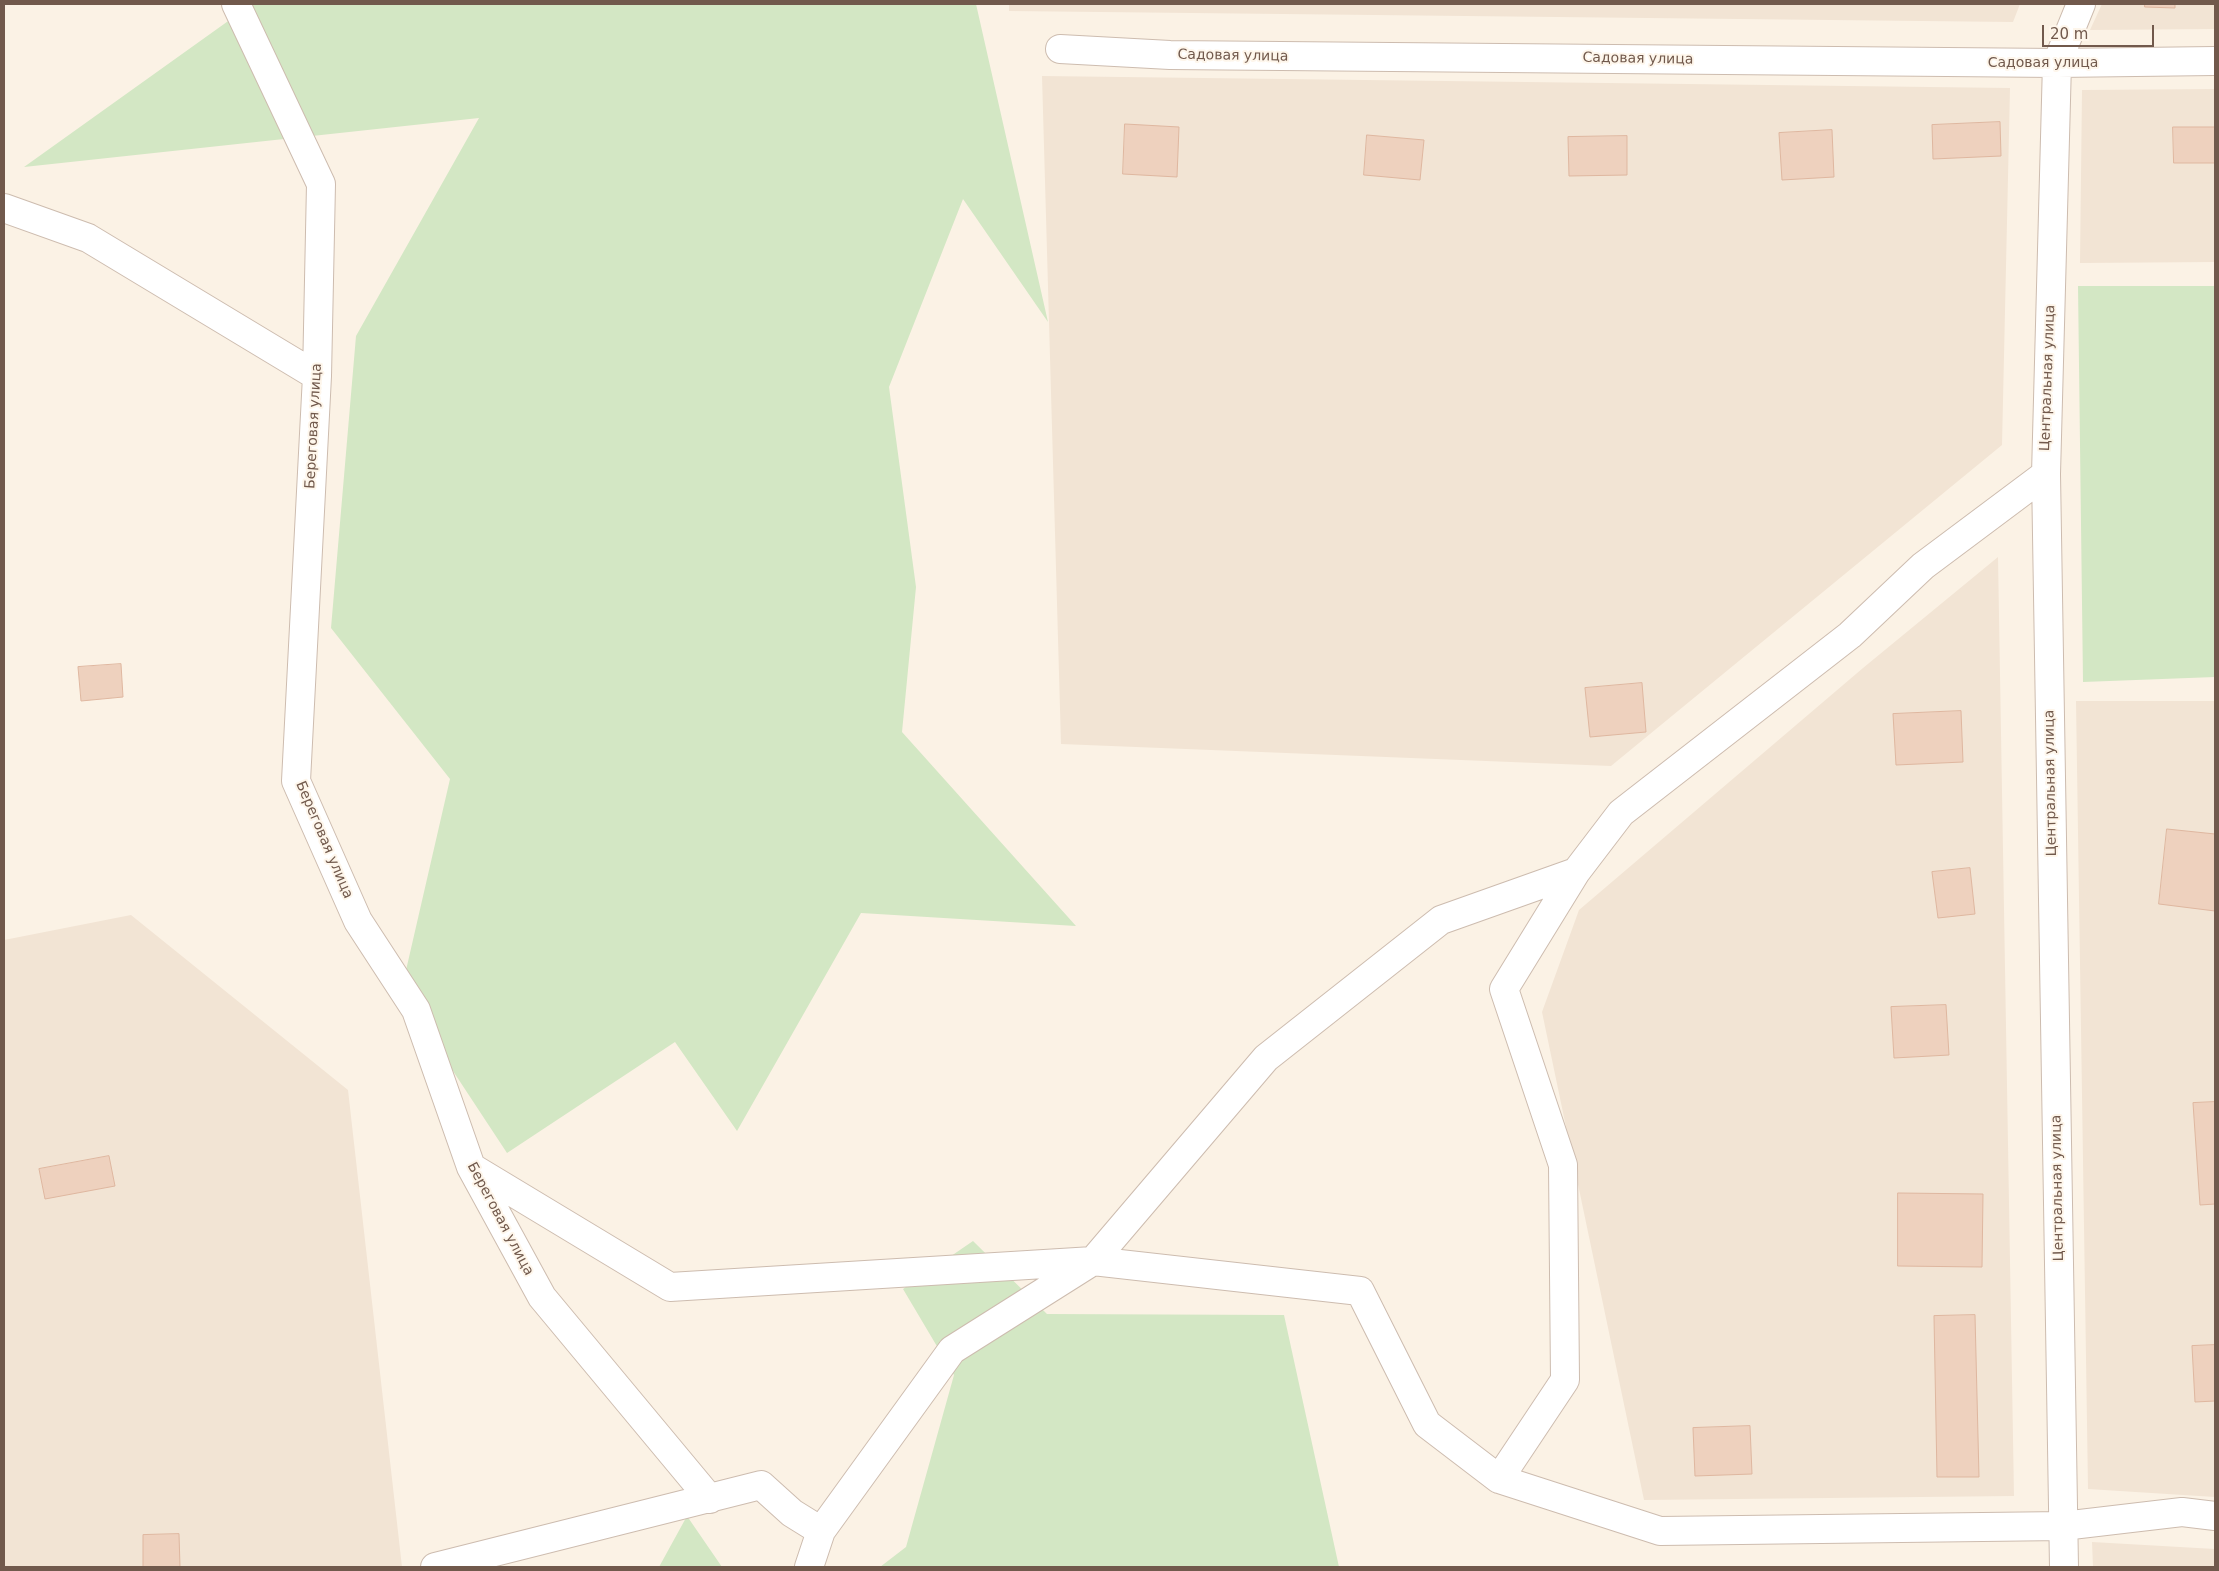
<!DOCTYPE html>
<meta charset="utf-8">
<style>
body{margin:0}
#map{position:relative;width:2219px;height:1571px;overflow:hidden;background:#fbf2e5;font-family:"DejaVu Sans",sans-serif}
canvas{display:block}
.frame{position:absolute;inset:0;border:5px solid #71594c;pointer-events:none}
.scale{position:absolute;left:2042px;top:25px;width:112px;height:22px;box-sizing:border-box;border:2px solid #71594c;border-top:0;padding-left:6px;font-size:15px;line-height:18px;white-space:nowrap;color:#71594c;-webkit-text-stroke:4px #fef6eb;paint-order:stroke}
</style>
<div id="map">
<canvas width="2219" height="1571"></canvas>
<div class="frame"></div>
<div class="scale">20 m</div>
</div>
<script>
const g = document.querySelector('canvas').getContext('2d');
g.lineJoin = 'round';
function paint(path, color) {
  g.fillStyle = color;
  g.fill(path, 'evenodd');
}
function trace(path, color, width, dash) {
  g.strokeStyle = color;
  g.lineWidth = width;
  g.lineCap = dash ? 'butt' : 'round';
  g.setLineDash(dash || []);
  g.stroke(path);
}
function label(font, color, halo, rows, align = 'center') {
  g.font = font + ' "DejaVu Sans",sans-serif';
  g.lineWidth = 4;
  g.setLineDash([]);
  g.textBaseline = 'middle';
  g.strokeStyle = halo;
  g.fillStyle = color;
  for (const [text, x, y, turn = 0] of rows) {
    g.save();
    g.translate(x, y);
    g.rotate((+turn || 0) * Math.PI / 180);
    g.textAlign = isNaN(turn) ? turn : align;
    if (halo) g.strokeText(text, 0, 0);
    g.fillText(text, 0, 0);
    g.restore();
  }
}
paint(new Path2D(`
 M 1009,4 L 2020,4 L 2013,22 L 1009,11 Z
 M 2102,4 L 2215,4 L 2215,29 L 2090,30 Z
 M 1042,76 L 2010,88 L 2002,445 L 1611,766 L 1061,744 Z
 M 2215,89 L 2215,262 L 2080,263 L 2082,90 Z
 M 1998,557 L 2014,1496 L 1644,1500 L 1542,1012 L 1579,910 L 1863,668 Z
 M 2076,701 L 2215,701 L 2215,1497 L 2088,1489 Z
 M 131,915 L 348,1090 L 402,1567 L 4,1567 L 4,940 Z
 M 2092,1542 L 2215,1549 L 2215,1567 L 2093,1567 Z`), '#f2e4d4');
paint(new Path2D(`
 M 252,4 L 976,4 L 1048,322 L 963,199 L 889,387 L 916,587 L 902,732 L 1076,926 L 861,913 L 737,1131 L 675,1042 L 507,1153 L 401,992 L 450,779 L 331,628 L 356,336 L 479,118 L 24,167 Z
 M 2078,286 L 2215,286 L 2215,677 L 2083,682 Z
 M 973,1241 L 1047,1314 L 1284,1315 L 1339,1567 L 880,1567 L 906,1547 L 954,1375 L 903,1289 Z
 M 687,1516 L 722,1567 L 659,1567 Z`), '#d3e7c4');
const building = new Path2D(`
 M 2145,4 L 2175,4 L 2175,8 L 2145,7 Z
 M 2000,122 L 2001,156 L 1933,159 L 1932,125 Z
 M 1125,124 L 1179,127 L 1177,177 L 1123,174 Z
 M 2173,127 L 2215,127 L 2215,163 L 2174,163 Z
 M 1832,130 L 1834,177 L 1782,180 L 1779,133 Z
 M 1367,135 L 1424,140 L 1420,180 L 1364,175 Z
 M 1627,136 L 1627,175 L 1569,176 L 1568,137 Z
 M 121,664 L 123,697 L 81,701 L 78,667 Z
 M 1642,683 L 1646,732 L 1590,737 L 1585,688 Z
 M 1961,711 L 1963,762 L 1896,765 L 1893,714 Z
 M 2167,829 L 2215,834 L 2215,911 L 2159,904 Z
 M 1970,868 L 1975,914 L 1938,918 L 1932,872 Z
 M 1946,1005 L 1949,1055 L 1894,1058 L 1891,1007 Z
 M 2215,1102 L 2215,1204 L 2200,1205 L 2193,1103 Z
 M 109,1156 L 115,1186 L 45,1199 L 39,1169 Z
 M 1898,1193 L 1983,1194 L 1982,1267 L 1898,1266 Z
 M 1975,1315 L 1979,1477 L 1937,1477 L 1934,1316 Z
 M 2215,1345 L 2215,1401 L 2195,1402 L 2192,1346 Z
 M 1750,1426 L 1752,1474 L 1695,1476 L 1693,1428 Z
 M 179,1534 L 180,1567 L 143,1567 L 143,1535 Z`);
paint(building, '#eed1be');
trace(building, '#dfb7a0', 1);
const minor = new Path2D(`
 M 236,4 L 321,184 L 317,376 L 296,781 L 358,921 L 416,1010 L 471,1167 L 542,1297 L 710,1499
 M 1060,49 L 1170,55 L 2057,63 L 2215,61
 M 4,208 L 88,238 L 317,376
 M 471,1167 L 670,1287 L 1093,1261 L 1266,1058 L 1441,920 L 1576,872 L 1621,813 L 1850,635 L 1923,566 L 2046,474
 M 1499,1479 L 1565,1380 L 1563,1165 L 1504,989 L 1576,872
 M 435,1567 L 761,1485 L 792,1513 L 821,1531
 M 809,1567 L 821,1531 L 952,1350 L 1093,1261 L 1360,1291 L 1427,1424 L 1499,1479 L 1660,1531 L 2063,1526 L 2182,1512 L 2215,1516
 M 2064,1567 L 2046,474 L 2057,63 L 2081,4`);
trace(minor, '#cdbcaf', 30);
trace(minor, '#fff', 28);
label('14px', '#71594c', '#fef6eb', [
 ["Садовая улица",1233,56,1],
 ["Садовая улица",1638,59,1],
 ["Садовая улица",2043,63],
 ["Центральная улица",2048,378,-88],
 ["Береговая улица",314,426,-87],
 ["Центральная улица",2051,783,-91],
 ["Береговая улица",324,840,67],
 ["Центральная улица",2058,1188,-91],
 ["Береговая улица",500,1219,62]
]);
</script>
